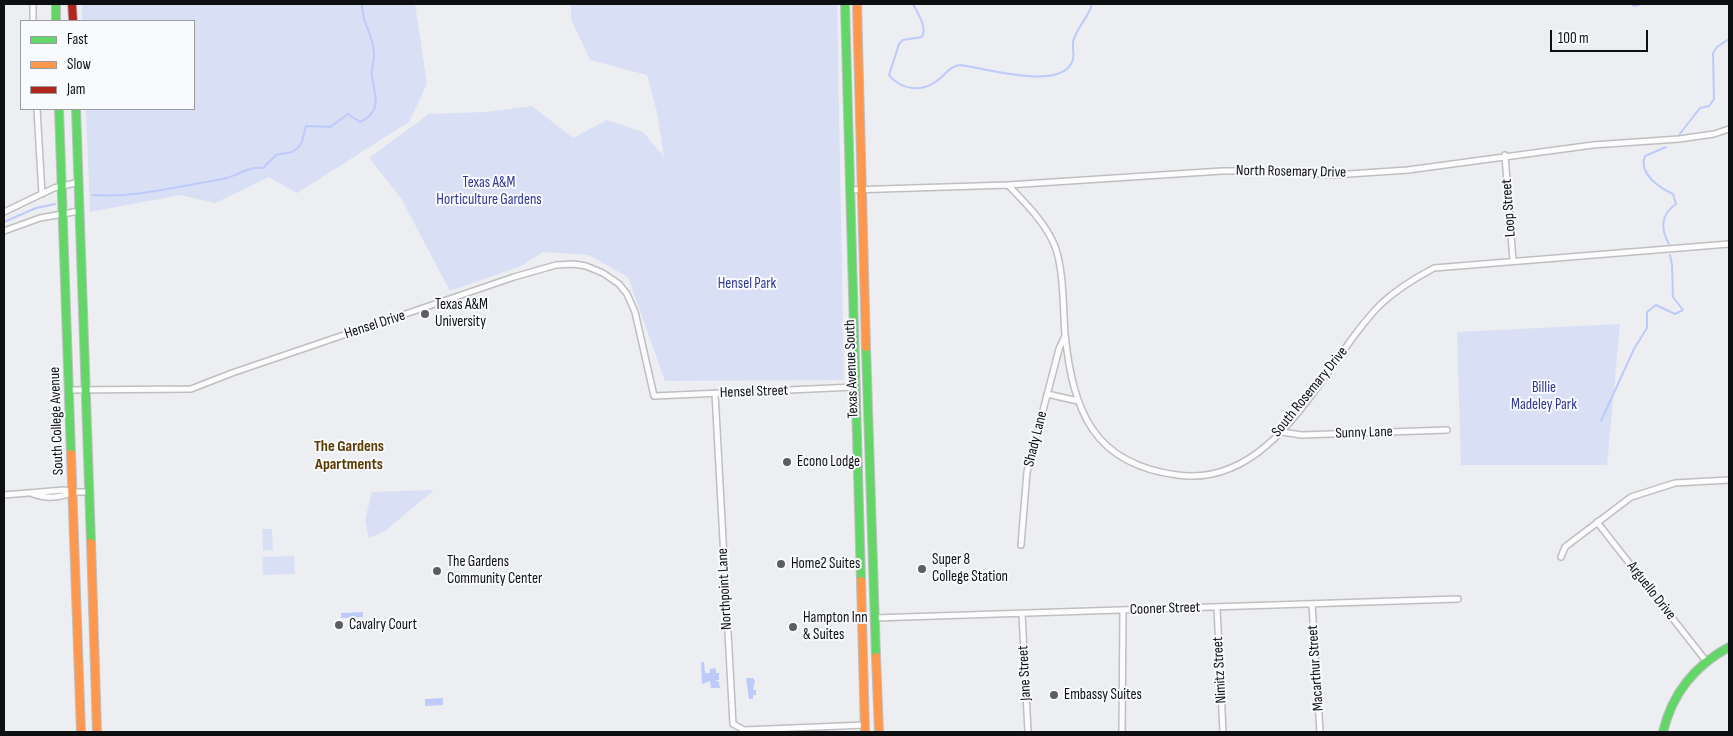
<!DOCTYPE html>
<style>
body{margin:0}
#map{position:relative;width:1733px;height:736px;overflow:hidden;background:#edeef2;font-family:"Sofia Sans Condensed",sans-serif}
canvas{display:block}
.frame{position:absolute;inset:0;border:5px solid #0e0f11;pointer-events:none}
.legend{position:absolute;left:20px;top:20px;width:175px;height:90px;box-sizing:border-box;background:#f9fafe;border:1px solid #9b9c9f;margin:0;padding:6px 9px;list-style:none;font-size:15px;color:#0e0f11}
.legend li{display:flex;align-items:center;gap:10px;height:25px}
.legend b{width:25px;border:1px solid #9b9c9f}
.scale{position:absolute;left:1550px;top:30px;width:98px;height:22px;box-sizing:border-box;border:2px solid #0e0f11;border-top:0;padding-left:6px;font-size:15px;line-height:18px;white-space:nowrap;color:#0e0f11;-webkit-text-stroke:4px #f9fafe;paint-order:stroke}
</style>
<div id="map">
<canvas width="1733" height="736"></canvas>
<div class="frame"></div>
<ul class="legend">
<li><b style="height:6px;background:#63d668"></b>Fast</li>
<li><b style="height:6px;background:#ff974d"></b>Slow</li>
<li><b style="height:6px;background:#b3261e"></b>Jam</li>
</ul>
<div class="scale">100 m</div>
</div>
<script>
const g = document.querySelector('canvas').getContext('2d');
g.lineJoin = 'round';
function paint(path, color) {
  g.fillStyle = color;
  g.fill(path, 'evenodd');
}
function trace(path, color, width, dash) {
  g.strokeStyle = color;
  g.lineWidth = width;
  g.lineCap = dash ? 'butt' : 'round';
  g.setLineDash(dash || []);
  g.stroke(path);
}
function label(font, color, halo, rows, align = 'center') {
  g.font = font + ' "Sofia Sans Condensed",sans-serif';
  g.lineWidth = 4;
  g.setLineDash([]);
  g.textBaseline = 'middle';
  g.strokeStyle = halo;
  g.fillStyle = color;
  for (const [text, x, y, turn = 0] of rows) {
    g.save();
    g.translate(x, y);
    g.rotate((+turn || 0) * Math.PI / 180);
    g.textAlign = isNaN(turn) ? turn : align;
    if (halo) g.strokeText(text, 0, 0);
    g.fillText(text, 0, 0);
    g.restore();
  }
}
paint(new Path2D(`
 M 82,4 L 415,4 L 427,84 L 409,122 L 297,193 L 269,177 L 215,203 L 180,195 L 90,212 L 86,109 L 194,109 L 194,21 L 82,21 Z
 M 571,4 L 837,4 L 844,380 L 665,381 L 628,277 L 588,255 L 543,252 L 521,266 L 450,291 L 401,198 L 369,158 L 429,114 L 486,112 L 532,106 L 573,138 L 607,120 L 643,132 L 664,157 L 657,112 L 647,75 L 590,60 L 571,19 Z
 M 1620,324 L 1607,465 L 1461,465 L 1457,332 Z
 M 434,490 L 385,531 L 369,538 L 365,520 L 372,492 Z
 M 262,529 L 272,529 L 273,550 L 263,551 Z
 M 294,556 L 295,574 L 263,575 L 262,557 Z`), '#d9dff4');
paint(new Path2D(`
 M 363,612 L 363,617 L 341,618 L 341,613 Z
 M 701,662 L 704,662 L 705,673 L 710,673 L 710,669 L 716,668 L 716,673 L 719,673 L 719,680 L 715,680 L 719,682 L 720,688 L 711,688 L 710,681 L 702,684 Z
 M 753,678 L 755,681 L 753,690 L 756,690 L 756,695 L 753,695 L 753,699 L 749,699 L 746,678 Z
 M 443,698 L 443,705 L 425,706 L 425,699 Z`), '#becaf9');
trace(new Path2D(`
 M 913,4 C 918,14 927,26 922,37 L 903,40 L 899,44 L 889,75 C 901,90 922,93 938,80 C 946,74 950,66 960,65 C 984,68 1056,90 1071,64 C 1076,56 1072,50 1073,42 C 1076,28 1089,17 1092,4
 M 1631,4 L 1634,6 L 1642,4
 M 1678,4 L 1683,4
 M 1728,4 L 1729,5
 M 1679,135 L 1700,108 L 1709,106 L 1714,99 L 1713,53 L 1717,47 L 1729,39
 M 1666,147 L 1645,156 C 1638,174 1660,188 1673,194 L 1676,204 C 1661,214 1660,229 1669,244
 M 92,195 C 137,198 179,186 223,179 C 237,176 248,166 263,168 L 276,155 L 292,152 L 298,148 L 302,142 L 306,126 L 330,127 L 348,114 L 360,122 C 385,110 373,92 372,75 C 371,67 375,59 374,52 C 373,39 368,31 364,19 C 363,14 363,8 361,4
 M 4,222 L 36,208 L 55,204
 M 1601,421 L 1634,349 L 1647,328 L 1647,312 L 1656,305 L 1675,314 L 1683,310 L 1673,297 L 1672,265 L 1670,255`), '#becaf9', 2);
const street = new Path2D(`
 M 33,4 L 33,21
 M 37,109 L 42,194
 M 1505,155 L 1513,261
 M 1008,185 C 1025,203 1044,221 1054,244 C 1064,267 1063,309 1065,334 C 1073,411 1093,464 1177,475 C 1277,489 1323,362 1381,304 C 1397,289 1415,278 1434,268 L 1729,244
 M 850,190 L 1008,185 L 1222,171 L 1280,171 L 1334,175 L 1408,170 L 1593,145 L 1679,139 L 1714,134 L 1729,129
 M 4,212 L 54,188 L 79,182
 M 4,231 L 40,218 L 79,211
 M 69,390 L 191,389 L 232,373 L 514,277 L 556,265 L 574,264 L 586,266 L 603,273 L 619,284 L 627,294 L 635,312 L 654,396 L 855,387
 M 715,393 L 733,724 L 744,730 L 865,725
 M 1047,394 L 1078,401
 M 1281,432 L 1302,435 L 1447,430
 M 33,494 C 46,499 61,498 73,492
 M 4,495 L 64,490 L 73,492 L 90,492
 M 1597,522 L 1706,661
 M 1021,545 L 1027,472 L 1059,349 L 1065,336
 M 1561,557 L 1565,547 L 1631,497 L 1675,483 L 1729,480
 M 1312,604 L 1320,732
 M 1217,607 L 1223,732
 M 1022,614 L 1028,732
 M 874,618 L 1458,599
 M 1122,732 L 1123,610`);
const fast = new Path2D(`
 M 56,4 L 56,21
 M 845,4 L 861,581
 M 59,109 L 71,454
 M 76,109 L 91,543
 M 866,347 L 876,657
 M 1663,732 C 1672,694 1694,666 1729,647`);
const slow = new Path2D(`
 M 857,4 L 866,347
 M 71,454 L 81,732
 M 91,543 L 97,732
 M 861,581 L 865,732
 M 876,657 L 879,732`);
const jam = new Path2D(`
 M 72,4 L 73,21`);
trace(street, '#bfbfc2', 8);
trace(fast, '#bfbfc2', 10);
trace(slow, '#bfbfc2', 10);
trace(jam, '#bfbfc2', 10);
trace(street, '#fcfcfd', 5);
trace(fast, '#63d668', 8);
trace(slow, '#ff974d', 8);
trace(jam, '#b3261e', 8);
for (const [x, y, r, color] of [
 [425,314,5,"#5c5d60"],
 [787,462,5,"#5c5d60"],
 [781,564,5,"#5c5d60"],
 [922,569,5,"#5c5d60"],
 [437,571,5,"#5c5d60"],
 [339,625,5,"#5c5d60"],
 [793,627,5,"#5c5d60"],
 [1054,695,5,"#5c5d60"]
]) {
  const dot = new Path2D();
  dot.arc(x, y, r, 0, 2 * Math.PI);
  g.fillStyle = color;
  g.fill(dot);
  trace(dot, '#f9fafe', 2);
}
label('15px', '#0e0f11', '#f9fafe', [
 ["North Rosemary Drive",1291,172,1],
 ["Loop Street",1509,208,-94],
 ["Hensel Drive",375,325,-18],
 ["Texas Avenue South",852,369,-92],
 ["Hensel Street",754,392,-2],
 ["South Rosemary Drive",1310,392,-51],
 ["South College Avenue",57,421,-92],
 ["Sunny Lane",1364,433,-2],
 ["Shady Lane",1036,439,-76],
 ["Northpoint Lane",725,589,-93],
 ["Arguello Drive",1651,591,52],
 ["Cooner Street",1165,609,-2],
 ["Macarthur Street",1316,668,-94],
 ["Nimitz Street",1220,670,-93],
 ["Jane Street",1025,673,-93]
]);
label('15px', '#2f3893', '#f9fafe', [
 ["Texas A&M",489,183],
 ["Horticulture Gardens",489,200],
 ["Hensel Park",747,284],
 ["Billie",1544,388],
 ["Madeley Park",1544,405]
]);
label('15px', '#0e0f11', '#f9fafe', [
 ["Texas A&M",435,305],
 ["University",435,322],
 ["Econo Lodge",797,462],
 ["Super 8",932,560],
 ["College Station",932,577],
 ["The Gardens",447,562],
 ["Community Center",447,579],
 ["Home2 Suites",791,564],
 ["Hampton Inn",803,618],
 ["& Suites",803,635],
 ["Cavalry Court",349,625],
 ["Embassy Suites",1064,695]
], 'left');
label('bold 16px', '#5a3c00', '#f9fafe', [
 ["The Gardens",349,447],
 ["Apartments",349,465]
]);
</script>
